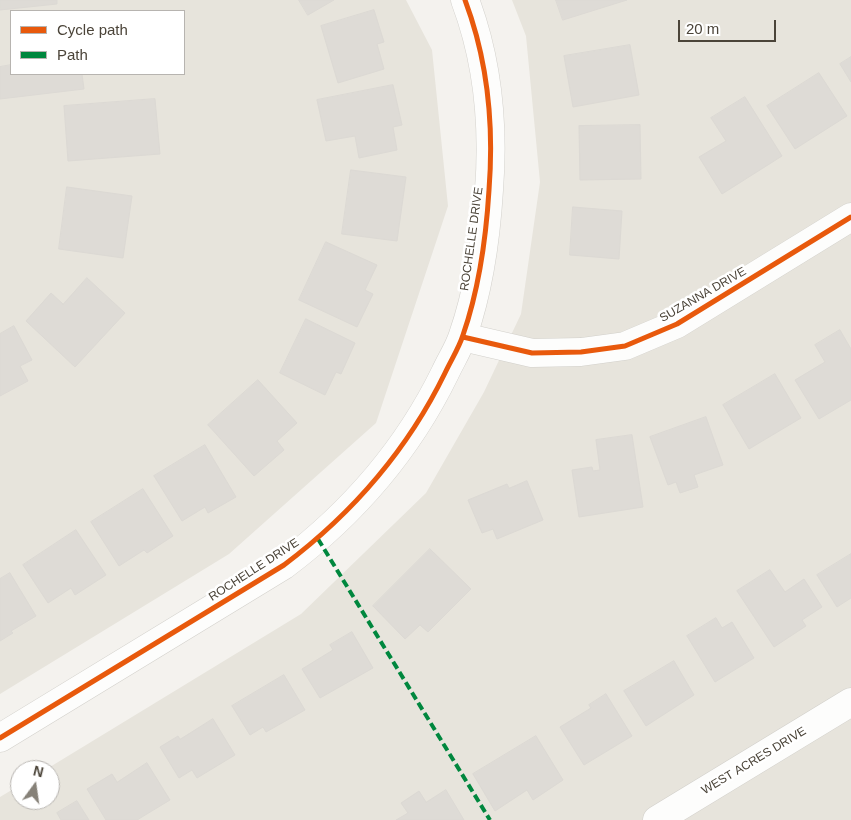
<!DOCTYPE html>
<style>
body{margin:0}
#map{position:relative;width:851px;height:820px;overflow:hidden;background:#f4f2ee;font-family:Helvetica,sans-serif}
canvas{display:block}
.legend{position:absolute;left:10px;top:10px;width:175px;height:65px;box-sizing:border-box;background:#fff;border:1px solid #b7b4b0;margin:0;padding:6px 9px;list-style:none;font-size:15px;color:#4b4439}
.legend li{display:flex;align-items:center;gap:10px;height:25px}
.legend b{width:25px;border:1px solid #b7b4b0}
.north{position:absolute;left:10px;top:760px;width:50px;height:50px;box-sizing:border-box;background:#fff;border:1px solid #b7b4b0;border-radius:50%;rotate:14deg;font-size:14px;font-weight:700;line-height:20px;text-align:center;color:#4b4439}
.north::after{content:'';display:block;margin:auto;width:18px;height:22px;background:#868178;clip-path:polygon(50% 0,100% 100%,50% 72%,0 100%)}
.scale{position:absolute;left:678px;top:20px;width:98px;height:22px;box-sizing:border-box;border:2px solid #4b4439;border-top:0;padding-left:6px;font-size:15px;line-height:18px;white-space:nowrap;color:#4b4439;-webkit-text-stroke:4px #fff;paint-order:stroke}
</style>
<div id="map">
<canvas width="851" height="820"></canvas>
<ul class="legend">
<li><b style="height:6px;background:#e8590c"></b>Cycle path</li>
<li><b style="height:6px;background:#00873e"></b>Path</li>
</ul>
<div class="north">N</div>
<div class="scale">20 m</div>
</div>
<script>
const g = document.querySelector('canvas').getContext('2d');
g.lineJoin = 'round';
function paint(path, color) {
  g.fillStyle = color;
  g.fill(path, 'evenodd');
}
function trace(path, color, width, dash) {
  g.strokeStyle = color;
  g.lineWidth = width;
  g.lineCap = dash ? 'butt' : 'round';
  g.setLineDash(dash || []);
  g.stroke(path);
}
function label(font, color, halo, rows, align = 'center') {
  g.font = font + ' Helvetica,sans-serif';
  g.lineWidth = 5;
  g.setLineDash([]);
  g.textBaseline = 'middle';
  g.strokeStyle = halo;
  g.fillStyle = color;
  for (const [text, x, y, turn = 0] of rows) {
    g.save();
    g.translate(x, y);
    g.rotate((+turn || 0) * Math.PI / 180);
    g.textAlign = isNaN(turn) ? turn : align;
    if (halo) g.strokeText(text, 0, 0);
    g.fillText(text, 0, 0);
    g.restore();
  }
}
paint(new Path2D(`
 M 0,0 L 406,0 L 432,50 L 448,206 L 376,423 L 229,554 L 0,694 ZM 11,11 L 184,11 L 184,74 L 11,74 Z
 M 512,0 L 851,0 L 851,820 L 0,820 L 0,797 L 20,785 L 20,800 L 50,800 L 50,770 L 45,770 L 301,614 L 426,493 L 484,392 L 521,314 L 540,182 L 526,36 Z`), '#e7e4dc');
const building = new Path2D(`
 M 0,0 L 57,0 L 57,4 L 0,10 Z
 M 299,0 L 334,0 L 308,15 Z
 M 556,0 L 627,0 L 563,20 Z
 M 374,10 L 384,42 L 377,44 L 384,69 L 338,83 L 321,26 Z
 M 630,45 L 639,95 L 573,107 L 564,56 Z
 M 851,57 L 851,82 L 840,64 Z
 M 11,65 L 11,74 L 82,74 L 84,89 L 0,99 L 0,67 Z
 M 819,73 L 847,116 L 795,149 L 767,106 Z
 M 393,85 L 402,125 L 393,127 L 397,150 L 359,158 L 355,136 L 326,141 L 317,100 Z
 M 745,97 L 782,156 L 722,194 L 699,157 L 726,141 L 711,118 Z
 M 155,99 L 160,154 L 68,161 L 64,106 Z
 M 640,125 L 641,179 L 580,180 L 579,126 Z
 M 351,170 L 406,177 L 397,241 L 342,234 Z
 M 67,187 L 132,196 L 123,258 L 59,249 Z
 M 573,207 L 622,211 L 619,259 L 570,255 Z
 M 326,242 L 377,265 L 365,290 L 373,294 L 357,327 L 299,300 Z
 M 87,278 L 125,313 L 75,367 L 26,321 L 51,293 L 63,304 Z
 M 306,319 L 355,343 L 341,374 L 336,372 L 325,395 L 280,373 Z
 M 14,326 L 32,360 L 20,366 L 28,381 L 0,396 L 0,334 Z
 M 840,330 L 851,349 L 851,400 L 819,419 L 795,380 L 825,362 L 815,345 Z
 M 775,374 L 801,418 L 749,449 L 723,405 Z
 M 258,380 L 297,423 L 277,441 L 284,450 L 254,476 L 208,425 Z
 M 706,417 L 723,465 L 694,475 L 698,487 L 680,493 L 676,482 L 668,485 L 650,437 Z
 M 632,435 L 643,507 L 579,517 L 572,470 L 592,467 L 593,471 L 600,470 L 596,440 Z
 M 205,445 L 236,497 L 208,513 L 205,507 L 182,521 L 154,476 Z
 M 527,481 L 543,520 L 497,539 L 493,529 L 482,533 L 468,500 L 507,484 L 509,488 Z
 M 143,489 L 173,536 L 147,553 L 144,550 L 119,566 L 91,522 Z
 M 76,530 L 106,575 L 75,595 L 71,588 L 48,603 L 23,565 Z
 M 430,549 L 471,589 L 428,632 L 420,625 L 405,639 L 373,606 Z
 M 851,554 L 851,598 L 837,607 L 817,575 Z
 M 770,570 L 785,592 L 804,579 L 822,607 L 802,620 L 806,626 L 774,647 L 737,591 Z
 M 10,573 L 36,616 L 11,631 L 13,633 L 0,641 L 0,579 Z
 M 716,618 L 722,628 L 732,622 L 754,658 L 715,682 L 687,636 Z
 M 352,632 L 373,668 L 320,698 L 302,669 L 333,650 L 330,645 Z
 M 674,661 L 694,695 L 646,726 L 624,691 Z
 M 284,675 L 305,710 L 266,732 L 263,727 L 250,735 L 232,706 Z
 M 606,694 L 632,736 L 584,765 L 560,727 L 591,708 L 589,705 Z
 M 213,719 L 235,755 L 197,778 L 192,770 L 179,778 L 160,747 L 178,736 L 180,739 Z
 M 536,736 L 563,780 L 533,800 L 527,790 L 495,811 L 473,774 Z
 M 147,763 L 170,800 L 137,820 L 106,820 L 87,789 L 112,774 L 117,782 Z
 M 446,790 L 464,820 L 396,820 L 408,813 L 401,803 L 419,791 L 426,802 Z
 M 77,801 L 89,820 L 61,820 L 57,813 Z`);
paint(building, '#dedbd6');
trace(building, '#dcd9d4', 1);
const street = new Path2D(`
 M 463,337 L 532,353 L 581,352 L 625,346 L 677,324 L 851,217
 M 0,738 L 284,565 C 353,513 407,451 445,373 C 451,360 459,348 463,335 C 479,289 486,239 489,190 C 494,125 488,61 465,0
 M 657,820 L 851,702`);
trace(street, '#d2d0cb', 29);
trace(street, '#fdfdfc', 28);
trace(new Path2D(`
 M 318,539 L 490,820`), '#00873e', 4, [8, 4]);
trace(new Path2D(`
 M 463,337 L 532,353 L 581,352 L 625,346 L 677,324 L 851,217
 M 0,738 L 284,565 C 353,513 407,451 445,373 C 451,360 459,348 463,335 C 479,289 486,239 489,190 C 494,125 488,61 465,0`), '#e8590c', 5);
label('12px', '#4b4439', '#fff', [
 ["ROCHELLE DRIVE",472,239,-82],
 ["SUZANNA DRIVE",703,295,-30],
 ["ROCHELLE DRIVE",254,570,-33],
 ["WEST ACRES DRIVE",754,761,-31]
]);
</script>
